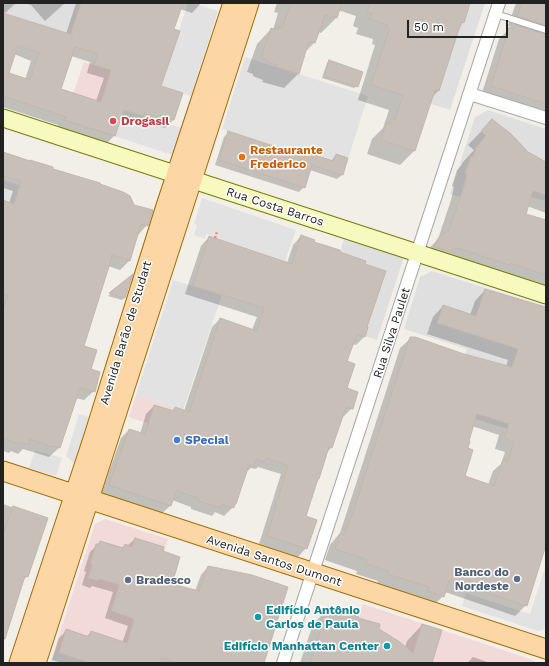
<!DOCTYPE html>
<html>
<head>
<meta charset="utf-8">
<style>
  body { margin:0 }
  #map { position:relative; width:549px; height:666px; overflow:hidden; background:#f2efe9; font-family:"Work Sans",sans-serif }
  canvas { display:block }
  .frame { position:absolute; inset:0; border:4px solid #222; pointer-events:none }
  .scale { position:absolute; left:407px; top:20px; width:101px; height:18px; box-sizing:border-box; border:2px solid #222; border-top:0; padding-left:5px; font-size:12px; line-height:14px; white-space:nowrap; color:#222; -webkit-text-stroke:3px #fff; paint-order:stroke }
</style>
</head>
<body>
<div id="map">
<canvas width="549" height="666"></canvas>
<div class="frame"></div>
<div class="scale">50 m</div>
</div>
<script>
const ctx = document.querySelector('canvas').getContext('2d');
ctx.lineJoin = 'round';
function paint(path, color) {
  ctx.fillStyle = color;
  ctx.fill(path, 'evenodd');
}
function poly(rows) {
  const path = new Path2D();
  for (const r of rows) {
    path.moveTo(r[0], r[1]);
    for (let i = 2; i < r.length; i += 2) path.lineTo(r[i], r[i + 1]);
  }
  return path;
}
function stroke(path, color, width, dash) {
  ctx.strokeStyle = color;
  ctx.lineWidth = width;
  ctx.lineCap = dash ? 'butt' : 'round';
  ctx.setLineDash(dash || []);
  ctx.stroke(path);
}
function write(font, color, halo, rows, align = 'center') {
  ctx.font = font + ' "Work Sans",sans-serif';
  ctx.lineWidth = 3;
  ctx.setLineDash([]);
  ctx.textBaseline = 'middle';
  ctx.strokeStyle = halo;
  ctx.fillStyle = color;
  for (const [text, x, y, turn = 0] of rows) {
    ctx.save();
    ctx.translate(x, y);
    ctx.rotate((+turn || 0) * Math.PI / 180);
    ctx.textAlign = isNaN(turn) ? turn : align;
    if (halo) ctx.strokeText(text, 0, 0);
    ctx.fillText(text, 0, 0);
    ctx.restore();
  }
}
paint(poly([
  [3,3,103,3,91,40,3,13],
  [398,3,485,3,450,110,372,85],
  [488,110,546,129,546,201,531,197,473,201,450,194,475,117],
  [344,239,404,257,377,340,278,308,327,292],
  [432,271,546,307,507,429,448,410,467,349,404,329,420,277]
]), '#e0dfdf');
paint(poly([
  [84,62,123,74,119,86,107,82,100,104,112,106,181,128,173,155,64,120],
  [136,395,195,414,187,437,129,417],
  [105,519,168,539,134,646,50,663,95,524],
  [363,604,533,660,536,663,344,663]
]), '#f2dad9');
paint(poly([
  [188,3,193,3,218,11,191,96,161,86],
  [245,57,368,96,346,165,297,149,295,153,222,129],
  [124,110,181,128,173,155,115,136],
  [3,180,41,192,19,205,3,200],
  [202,198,296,230,285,261,206,234,205,239,194,235,197,225,194,224],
  [173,280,222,295,183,410,136,395],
  [79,414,92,418,77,466,66,456],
  [35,450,62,458,56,476,29,468],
  [546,565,546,629,538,631,462,606,466,593,530,614],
  [54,651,91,663,50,663]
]), '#e2e2e2');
paint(poly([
  [3,3,16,3,5,13,3,11],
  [23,3,65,3,45,21,31,5],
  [76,3,201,3,192,13,180,9,173,29,160,87,182,94,173,120,165,128,158,126,157,127,137,121,134,124,120,119,114,136,106,144,57,128,58,125,3,107,3,14,66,34],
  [14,54,31,61,25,80,7,74],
  [71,56,90,62,87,73,104,78,96,101,60,89],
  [276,3,469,3,463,22,460,26,438,91,431,98,415,150,400,165,367,154,372,139,383,128,389,110,358,100,375,45,372,44,373,39,356,34,358,28,353,26,356,16,338,10,336,18,321,33,318,32,315,42,305,52,298,74,284,88,262,82,263,80,253,76,253,74,247,72,257,44,271,29,273,30,278,13,274,12,277,3],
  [516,3,546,3,546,123,481,96,499,39,511,27,508,26],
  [329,61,357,86,354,88,322,78,327,63],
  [492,120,530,155,546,164,546,213,527,206,524,214,546,223,546,286,424,254,438,239,451,200,454,187,452,186,457,170,461,166,463,162,474,150,468,145],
  [229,132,294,153,297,150,331,161,336,155,342,175,337,179,310,170,304,187,299,192,215,165,224,137],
  [3,152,127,194,131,198,134,205,147,225,138,235,137,234,129,261,120,270,108,266,83,346,94,391,84,400,75,398,59,448,49,457,23,449,18,454,11,451,9,453,3,451,3,201,9,203,13,191,3,188],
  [301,236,313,242,365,327,364,337,356,345,352,344,346,362,346,389,352,408,343,417,342,416,331,448,327,452,318,479,316,481,305,516,306,548,298,557,259,544,281,474,258,467,256,469,251,468,245,473,233,507,224,516,215,512,212,516,191,509,191,507,172,500,170,506,161,514,101,494,121,438,129,430,140,434,146,414,154,406,172,411,175,408,184,411,212,327,220,319,252,330,257,317,185,294,201,246,209,237,287,263,293,245],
  [131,277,124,298,122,300,108,296],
  [485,290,546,308,546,548,544,547,526,605,515,616,445,592,443,596,433,606,377,585,378,581,356,574,357,571,325,560,330,545,340,533,400,348,411,338,506,367,508,360,427,334,433,317,443,306,470,315,475,301],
  [472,426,499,435,495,449,505,452,501,464,493,471,488,485,463,477,468,442],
  [3,504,47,519,27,576,23,581,3,642],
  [135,539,162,551,171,585,195,591,201,575,208,567,263,663,62,663,52,660,59,638,66,631,86,637,91,632,122,643,128,626,105,618,113,592,92,586,90,588,82,585,86,572,84,571,90,552,100,542,122,548,125,546,127,546],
  [329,608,357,619,405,647,407,641,422,625,430,663,300,663,313,624],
  [473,657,490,663,467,663]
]), '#0003');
const building = poly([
  [81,3,183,3,174,29,180,31,161,86,183,93,174,120,166,118,166,120,144,113,143,116,124,110,115,136,64,120,66,117,3,96,3,13,73,35,71,33,81,3],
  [18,45,39,53,30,80,9,73,18,45],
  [75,47,98,54,94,65,111,70,101,102,61,89,75,47],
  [291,3,342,3,337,18,325,15,315,43,309,41,299,74,276,67,277,65,267,62,267,60,261,58,271,28,277,30,278,27,282,28,291,3],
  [370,3,470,3,464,23,462,22,458,32,439,91,435,90,415,151,381,140,386,123,390,124,392,119,395,120,403,95,371,85,389,30,385,29,387,25,370,19,372,13,367,12,370,3],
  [522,3,546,3,546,25,517,16,522,3],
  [515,25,546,34,546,104,491,86,509,27,513,29,515,25],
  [329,60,363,72,358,87,324,76,329,60],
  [492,119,511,134,528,152,546,162,546,195,533,191,526,214,546,220,546,275,510,263,509,265,458,248,450,251,435,247,437,240,442,234,446,232,447,230,449,231,464,186,467,174,465,173,471,156,473,157,476,147,486,136,481,131,492,119],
  [228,131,295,153,296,149,333,161,336,154,348,158,343,175,312,165,305,188,219,160,228,131],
  [3,152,30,161,30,160,53,167,53,169,100,183,100,184,123,192,130,196,134,205,153,210,148,226,141,224,130,261,111,255,112,257,84,346,97,350,91,369,100,372,95,392,81,388,80,391,79,391,60,448,52,446,52,447,30,439,29,445,20,442,19,444,3,439,3,309,8,295,3,294,3,200,14,204,21,181,3,176,3,152],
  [301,235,315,240,314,242,340,250,340,252,366,261,365,264,386,271,367,327,368,327,365,337,357,334,347,361,355,364,347,388,358,392,353,409,346,407,332,448,329,447,319,479,318,479,306,516,317,520,307,549,267,536,288,466,266,458,265,462,256,459,253,467,249,465,236,504,235,504,234,508,222,504,221,508,198,501,199,498,176,491,171,506,109,485,129,429,145,434,154,405,174,411,175,407,189,412,220,318,257,331,264,308,193,286,209,236,292,264,301,235],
  [133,274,125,298,109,293,133,274],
  [485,289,546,307,546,545,527,606,449,580,444,597,428,591,429,587,387,574,388,571,366,564,367,560,335,549,340,534,344,535,348,523,349,524,410,337,415,337,464,354,512,367,518,349,437,323,443,305,476,316,485,289],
  [477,414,509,424,504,438,514,442,508,461,503,460,494,486,465,476,473,450,468,448,470,441,469,441,477,414],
  [13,506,48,518,28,577,25,576,5,639,3,639,3,535,13,506],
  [135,538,164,547,163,551,180,557,172,584,199,591,208,566,252,575,288,587,264,663,177,663,162,658,160,663,91,663,59,653,66,629,89,637,91,631,127,643,134,619,111,611,119,585,99,579,98,581,88,578,92,565,90,564,96,544,99,544,100,541,123,548,125,544,132,547,135,538],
  [328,607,359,617,358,618,380,624,379,629,400,642,413,653,422,624,442,630,432,663,310,663,328,607]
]);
paint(building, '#c7bfb8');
stroke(building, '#c4b6ab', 1);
const lane = poly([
  [496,14,546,30]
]);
const street = poly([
  [470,94,546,118],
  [283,663,499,3]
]);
const secondary = poly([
  [3,118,546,295]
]);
const primary = poly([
  [3,471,546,649],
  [19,663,93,439,166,206,233,3],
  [36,663,249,3]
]);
stroke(lane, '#a9a9a9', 8);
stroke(street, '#a9a9a9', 14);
stroke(secondary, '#707d05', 19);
stroke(primary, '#a06b00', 21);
stroke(poly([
  [215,238,217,232]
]), '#fa8072', 2.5, [2, 2]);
stroke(lane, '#fff', 6);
stroke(street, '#fff', 12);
stroke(secondary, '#f7fabf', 17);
stroke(primary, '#fcd6a4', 19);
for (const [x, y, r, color] of [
  [113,121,4,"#e0444e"],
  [242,157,4,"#e8710a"],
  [177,440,4,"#3f7fe0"],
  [517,579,4,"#5c6f8a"],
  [128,580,4,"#5c6f8a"],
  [258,617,4,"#0f9aa8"],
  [387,646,4,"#0f9aa8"]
]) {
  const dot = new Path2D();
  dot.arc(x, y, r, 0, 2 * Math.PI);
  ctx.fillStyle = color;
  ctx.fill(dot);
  stroke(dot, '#fff', 1.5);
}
write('bold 12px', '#be3a42', '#fff', [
  ["Drogasil",121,121]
], 'left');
write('bold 12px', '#c56008', '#fff', [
  ["Restaurante",250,150],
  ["Frederico",250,164]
], 'left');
write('12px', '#222', '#fff', [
  ["Rua Costa Barros",275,207,18],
  ["Avenida Barão de Studart",126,333,-73],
  ["Rua Silva Paulet",392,333,-72],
  ["Avenida Santos Dumont",274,561,18]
]);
write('bold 12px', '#366cbe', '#fff', [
  ["SPecial",185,440]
], 'left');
write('bold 12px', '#4e5e75', '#fff', [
  ["Banco do",509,572],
  ["Nordeste",509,586],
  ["Bradesco",136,580,"left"]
], 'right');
write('bold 12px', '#0d838f', '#fff', [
  ["Edifício Antônio",266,610],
  ["Carlos de Paula",266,624],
  ["Edifício Manhattan Center",379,646,"right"]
], 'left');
</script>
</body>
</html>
